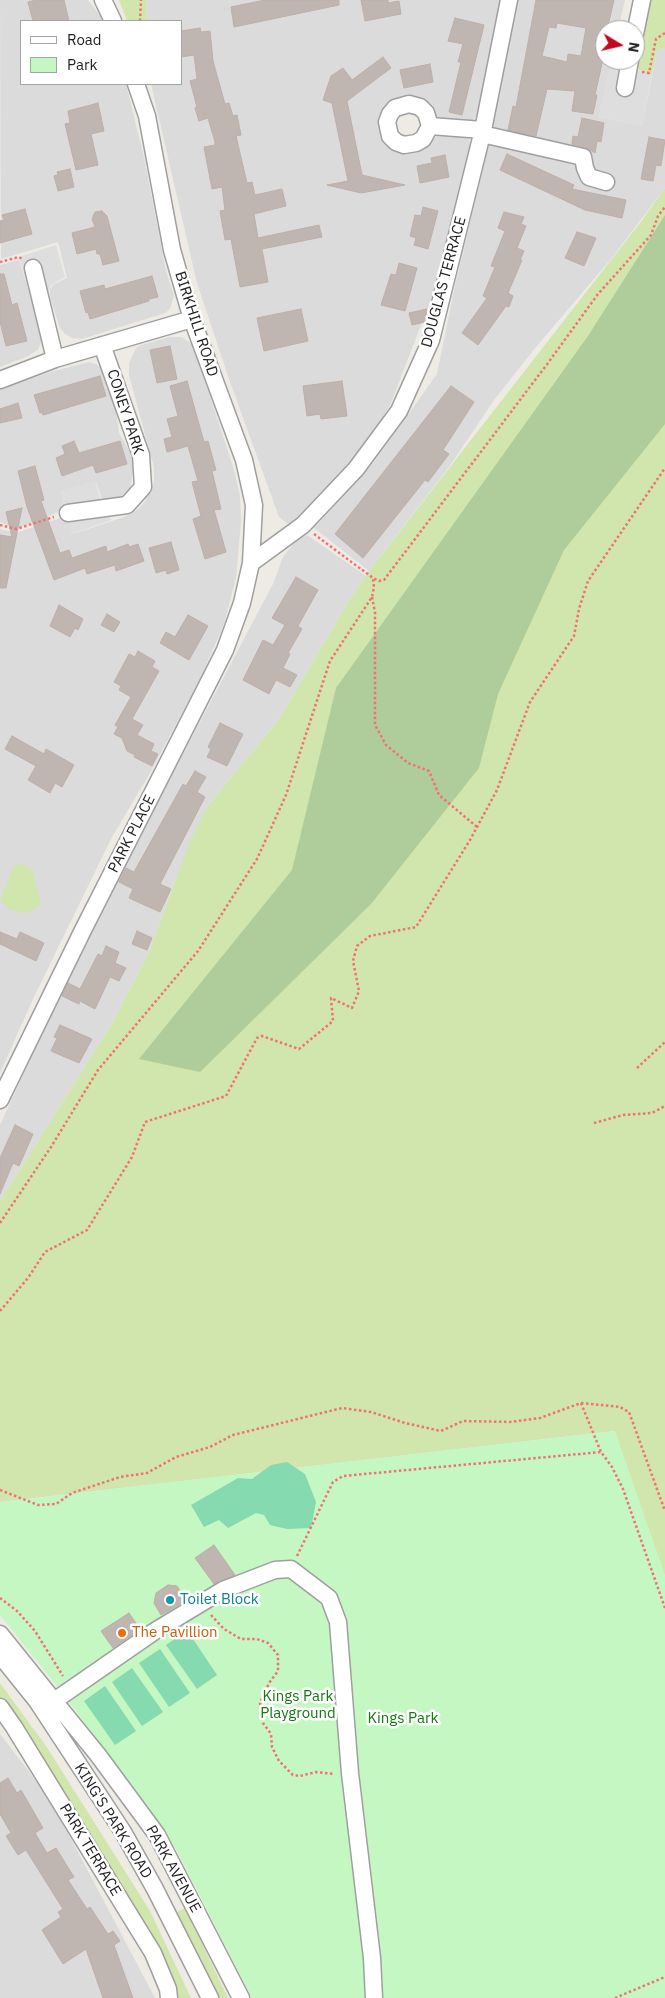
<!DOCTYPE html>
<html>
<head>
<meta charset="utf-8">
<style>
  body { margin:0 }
  #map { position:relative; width:665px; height:1998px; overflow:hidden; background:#eeeae4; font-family:"IBM Plex Sans",sans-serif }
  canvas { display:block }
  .legend { position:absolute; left:20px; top:20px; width:162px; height:65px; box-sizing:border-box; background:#fff; border:1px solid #a5a5a5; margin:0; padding:6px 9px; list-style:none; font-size:15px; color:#1e1e1e }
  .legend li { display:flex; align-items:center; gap:10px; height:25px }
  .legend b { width:25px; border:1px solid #a5a5a5 }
  .north { position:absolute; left:595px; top:20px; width:50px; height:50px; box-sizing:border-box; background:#fff; border:1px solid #a5a5a5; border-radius:50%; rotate:99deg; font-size:14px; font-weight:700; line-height:20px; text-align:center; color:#1e1e1e }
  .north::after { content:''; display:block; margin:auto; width:18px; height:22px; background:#c20920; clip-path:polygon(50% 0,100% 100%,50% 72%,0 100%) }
</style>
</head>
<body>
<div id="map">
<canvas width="665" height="1998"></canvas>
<ul class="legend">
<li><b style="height:6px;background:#fff"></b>Road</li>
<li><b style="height:14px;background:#c5f7c3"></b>Park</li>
</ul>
<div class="north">N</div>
</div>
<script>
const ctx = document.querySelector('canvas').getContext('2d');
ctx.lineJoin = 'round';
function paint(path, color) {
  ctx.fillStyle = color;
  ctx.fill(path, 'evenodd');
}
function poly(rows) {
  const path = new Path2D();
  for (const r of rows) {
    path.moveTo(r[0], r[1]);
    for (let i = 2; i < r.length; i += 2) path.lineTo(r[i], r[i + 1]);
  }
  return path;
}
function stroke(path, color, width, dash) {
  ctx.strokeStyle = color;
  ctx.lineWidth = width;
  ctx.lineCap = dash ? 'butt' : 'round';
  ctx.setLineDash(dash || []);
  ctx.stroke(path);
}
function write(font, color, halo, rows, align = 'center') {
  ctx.font = font + ' "IBM Plex Sans",sans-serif';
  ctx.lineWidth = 5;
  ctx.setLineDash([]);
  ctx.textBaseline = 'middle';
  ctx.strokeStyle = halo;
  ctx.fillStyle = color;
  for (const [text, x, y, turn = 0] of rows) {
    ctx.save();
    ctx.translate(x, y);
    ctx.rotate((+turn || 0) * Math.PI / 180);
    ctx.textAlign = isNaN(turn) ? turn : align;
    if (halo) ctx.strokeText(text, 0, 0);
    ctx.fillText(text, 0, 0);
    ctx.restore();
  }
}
paint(poly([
  [0,0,88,0,102,18,103,21,21,21,21,84,126,84,144,157,166,271,174,295,170,309,165,313,82,339,72,338,65,334,60,328,50,297,50,289,54,284,67,278,58,242,1,259],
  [146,0,504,0,478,114,472,121,438,119,432,110,413,97,402,97,391,103,381,132,429,142,442,132,457,133,469,139,472,151,462,201,436,286,391,403,367,445,298,522,288,524,279,517,229,379,197,283,151,84,181,84,181,21,147,21],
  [518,0,625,0,618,30,605,30,605,60,612,60,599,117,642,126,658,47,665,49,665,188,611,259,536,347,494,400,449,467,369,571,314,528,374,462,437,374,455,286,488,148],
  [19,260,40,326,42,339,38,350,26,357,0,367,0,265],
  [170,337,181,337,193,344,234,470,240,496,241,521,236,578,224,624,201,677,150,773,111,839,33,999,0,1073,0,529,16,533,67,516,73,534,124,517,137,510,144,503,154,482,154,467,129,375,129,363,136,348,141,345],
  [89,362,96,364,105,371,114,395,119,433,129,450,134,466,130,488,118,499,103,502,96,482,61,491,65,509,36,522,15,528,0,522,0,389,50,372],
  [307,535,366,576,349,600,279,719,207,807,176,878,148,954,111,1025,0,1201,0,1125,90,930,273,584,283,557,295,542],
  [0,1734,50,1799,155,1998,0,1998]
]), '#dcdbdb');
paint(poly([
  [119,0,146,0,147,21,127,21],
  [645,0,665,0,665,49,658,48,652,74,639,70,634,61],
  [665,188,665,1576,614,1431,0,1502,0,1201,111,1025,148,954,190,841,207,807,279,719,349,600,369,571,643,219],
  [20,864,29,867,33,871,41,905,34,910,23,913,9,909,2,902,1,897,13,867,16,865],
  [0,1683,46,1746,150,1911,191,1998,173,1998,0,1703],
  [185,1908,228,1998,210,1998,169,1916]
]), '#d0e6ac');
paint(poly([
  [665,215,665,424,564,550,498,694,479,768,371,904,200,1072,139,1059,292,870,336,688,588,336]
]), '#afcc9b');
paint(poly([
  [615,1431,665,1576,665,1998,252,1998,176,1849,65,1696,0,1615,0,1502]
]), '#c5f7c3');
paint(poly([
  [287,1462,305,1474,316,1502,311,1528,287,1529,270,1525,264,1515,256,1513,228,1528,219,1520,204,1527,191,1505,238,1478,252,1479,271,1465],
  [187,1630,217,1675,197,1689,166,1645],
  [160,1649,190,1693,169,1707,139,1663],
  [132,1668,163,1712,142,1726,112,1682],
  [105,1686,136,1731,115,1745,84,1701]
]), '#85daaf');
paint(poly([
  [612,60,634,61,639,70,652,74,642,126,599,117],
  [56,245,65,277,51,285,48,293,31,298,19,257],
  [95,481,100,498,107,505,111,520,72,534,61,491]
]), '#dedede');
const building = poly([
  [36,0,64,0,69,21,33,21,28,2,36,0],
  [265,0,339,0,339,5,234,27,231,7,265,0],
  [361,0,388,0,388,3,399,1,401,14,365,21,361,0],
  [536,0,614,0,607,30,605,30,605,50,595,95,597,95,593,114,572,111,575,91,547,89,536,136,508,130,513,106,516,107,536,0],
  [557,23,586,28,581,56,568,54,567,62,542,56,549,27,556,28,557,23],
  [455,18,484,25,462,115,449,112,461,62,458,62,463,44,448,41,455,18],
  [200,28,201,32,210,31,213,61,225,104,229,103,233,116,237,115,241,135,236,136,247,183,252,182,255,195,282,189,286,206,254,214,258,238,319,225,322,237,262,249,268,282,240,287,231,239,225,240,220,211,225,210,222,187,212,189,204,147,215,145,215,142,208,118,199,121,195,108,197,107,190,81,197,79,194,55,181,57,181,31,200,28],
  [383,57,391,68,347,101,362,175,405,185,361,193,327,185,348,181,332,103,323,100,331,76,343,68,352,80,383,57],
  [430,64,433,82,404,88,400,70,430,64],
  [98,103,104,131,91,134,98,165,76,170,65,124,70,123,68,111,98,103],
  [582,118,604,123,601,142,597,141,595,153,585,147,572,144,573,136,578,137,582,118],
  [649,137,665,140,661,166,656,165,653,181,641,179,649,137],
  [507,154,574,185,572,189,626,200,622,218,585,210,500,170,507,154],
  [445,155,449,177,420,183,417,166,432,163,431,158,445,155],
  [70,169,74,187,58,191,54,176,58,175,57,172,70,169],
  [423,207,438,211,428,249,414,245,416,238,410,236,415,215,421,216,423,207],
  [25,209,32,234,0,243,0,221,4,220,2,215,25,209],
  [102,211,107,216,119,261,103,265,100,254,97,254,96,249,77,254,72,233,95,227,92,219,95,212,102,211],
  [504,212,524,217,521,224,526,226,517,248,524,251,520,260,522,260,508,293,513,296,509,307,506,306,478,345,462,333,487,298,483,296,495,267,491,266,505,231,498,228,504,212],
  [577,232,596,238,584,266,565,258,577,232],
  [399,263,417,268,405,311,381,305,391,274,396,275,399,263],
  [0,274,4,274,12,305,17,303,27,341,6,346,0,322,0,274],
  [152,276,158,297,149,299,149,301,90,319,88,312,86,313,80,291,104,285,105,289,152,276],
  [301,309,308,341,264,351,257,318,301,309],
  [427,309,425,322,412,325,409,313,427,309],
  [170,346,177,379,157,383,150,350,170,346],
  [100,376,106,396,43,415,42,412,40,413,34,395,100,376],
  [187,381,204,442,208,441,216,470,212,471,221,509,214,510,226,552,205,559,193,519,201,516,192,482,198,481,188,446,167,452,164,439,172,437,167,419,178,416,170,386,187,381],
  [342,381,347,416,321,419,320,414,307,416,303,386,342,381],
  [451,386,474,402,443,450,449,454,428,482,425,480,363,558,335,534,451,386],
  [18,403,22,418,0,423,0,409,18,403],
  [74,441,79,453,120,441,127,464,96,473,93,465,62,476,56,458,65,454,62,446,74,441],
  [35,466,44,500,41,501,60,553,69,550,72,558,106,546,107,552,128,544,129,547,138,544,144,561,116,571,115,565,87,574,85,568,54,580,27,507,18,471,35,466],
  [22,508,6,588,0,588,0,535,12,537,6,512,22,508],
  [171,542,179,570,167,574,166,570,156,573,149,548,171,542],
  [296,577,318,590,298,626,302,629,288,653,290,654,283,668,297,675,290,687,276,680,269,694,243,680,263,640,273,645,285,625,272,618,296,577],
  [59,605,83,619,78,630,75,628,70,637,50,626,59,605],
  [107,614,120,622,114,632,101,625,107,614],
  [188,615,208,626,189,660,160,643,166,632,175,637,188,615],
  [138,651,155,661,152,667,159,671,132,719,143,725,137,735,154,744,151,751,158,754,152,766,134,757,135,755,127,751,122,738,114,734,118,727,115,725,131,697,119,690,121,686,114,682,129,654,135,657,138,651],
  [220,723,243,734,227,766,207,757,211,749,208,747,220,723],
  [12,736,44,754,46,749,74,765,62,787,55,783,50,793,28,780,36,766,5,749,12,736],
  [195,771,206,777,197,792,205,797,160,884,171,889,160,912,129,898,133,889,119,882,126,868,134,872,183,784,186,786,195,771],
  [137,931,152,938,147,950,132,944,137,931],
  [0,932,17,939,20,932,44,943,36,961,0,944,0,932],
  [106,946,119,952,115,963,126,968,119,981,110,977,95,1009,80,1001,79,1004,62,996,68,983,80,989,98,954,102,956,106,946],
  [60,1025,92,1039,79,1063,51,1051,57,1038,54,1037,60,1025],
  [15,1125,33,1134,19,1166,13,1163,0,1194,0,1158,15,1125],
  [214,1545,235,1575,214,1584,195,1558,214,1545],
  [168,1585,177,1586,184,1597,185,1601,161,1615,154,1603,156,1593,168,1585],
  [129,1613,140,1629,113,1648,101,1631,129,1613],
  [8,1778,17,1793,21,1790,43,1828,35,1833,47,1853,56,1848,74,1877,68,1880,87,1909,90,1907,108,1934,113,1931,120,1941,114,1945,133,1998,103,1998,86,1949,63,1964,42,1930,61,1917,58,1912,63,1909,26,1850,18,1855,6,1836,11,1833,0,1814,0,1783,8,1778]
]);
paint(building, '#bfb5b1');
stroke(building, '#bfafa7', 1);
const minor = poly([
  [103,0,113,21],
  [635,34,642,0],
  [625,88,630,60],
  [430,126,423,139,416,143,404,145,396,142,390,136,387,122,390,114,395,108,409,104,420,107,426,113,430,126,483,130],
  [482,134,583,157,585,168,589,177,606,182],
  [33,268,55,359],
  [0,380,55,359,192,319],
  [68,513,127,505,143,487,141,455,102,345],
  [251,563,303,525,356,469,399,411,431,340,483,130,509,0],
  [0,1100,83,930,225,650,242,603,251,563,254,505,244,460,192,319,172,250,147,116,136,84],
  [0,1634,54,1701,46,1707],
  [0,1655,37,1701,123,1832,155,1889,210,1998],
  [0,1707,14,1727,153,1953,168,1989,169,1998],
  [241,1998,157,1835,98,1755,54,1701,155,1631,223,1590,275,1570,291,1569,329,1598,338,1622,350,1773,372,1958,374,1998]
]);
stroke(minor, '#9f9f9f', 19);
stroke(poly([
  [140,21,141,0],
  [642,72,649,73,656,39,665,33],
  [0,262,19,257,22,259],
  [0,525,16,529,54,517],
  [314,534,373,578],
  [372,597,375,612,375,725,386,745,408,763,429,771,439,795,477,827],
  [637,1068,665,1042],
  [594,1123,623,1115,652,1113,665,1106],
  [0,1223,51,1147,98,1070,198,951,257,859,286,795,330,661,372,597,374,587,373,578,379,581,384,580,548,363,598,294,651,235,658,216,665,207],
  [0,1311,28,1278,45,1252,87,1230,132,1157,145,1122,226,1096,257,1038,262,1036,299,1049,333,1021,331,998,352,1008,359,991,353,961,357,946,370,936,416,927,470,840,497,790,530,702,574,636,579,609,588,581,665,468],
  [581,1403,601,1452],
  [0,1490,38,1505,56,1504,72,1493,120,1477,147,1473,176,1457,210,1447,233,1435,342,1408,371,1412,405,1423,441,1431,463,1421,510,1422,540,1418,581,1403,620,1407,629,1412,665,1511],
  [297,1556,333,1482,343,1476,601,1452,612,1467,623,1489,665,1608],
  [0,1598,17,1611,35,1631,63,1676],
  [211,1615,224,1629,241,1639,257,1639,268,1643,278,1655,278,1671,269,1683,260,1703,263,1723,271,1734,272,1747,279,1761,293,1775,300,1776,316,1772,335,1774],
  [615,1998,665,1977]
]), '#f37073', 2.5, [2.5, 2.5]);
stroke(minor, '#fff', 16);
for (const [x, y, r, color] of [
  [170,1600,5,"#0f9aa8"],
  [122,1633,5,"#e8710a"]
]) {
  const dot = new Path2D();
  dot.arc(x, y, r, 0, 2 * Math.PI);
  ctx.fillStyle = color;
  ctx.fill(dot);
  stroke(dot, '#fff', 2);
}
write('15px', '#1e1e1e', '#fff', [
  ["DOUGLAS TERRACE",444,282,-75],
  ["BIRKHILL ROAD",196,324,72],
  ["CONEY PARK",125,412,72],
  ["PARK PLACE",132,834,-63],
  ["KING'S PARK ROAD",113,1821,58],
  ["PARK TERRACE",90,1850,59],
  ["PARK AVENUE",173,1869,61]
]);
write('15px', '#0d838f', '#fff', [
  ["Toilet Block",180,1600]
], 'left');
write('15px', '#c56008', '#fff', [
  ["The Pavillion",132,1633]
], 'left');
write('15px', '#147710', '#fff', [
  ["Kings Park",298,1697],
  ["Playground",298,1714],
  ["Kings Park",403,1719]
]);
</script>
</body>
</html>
